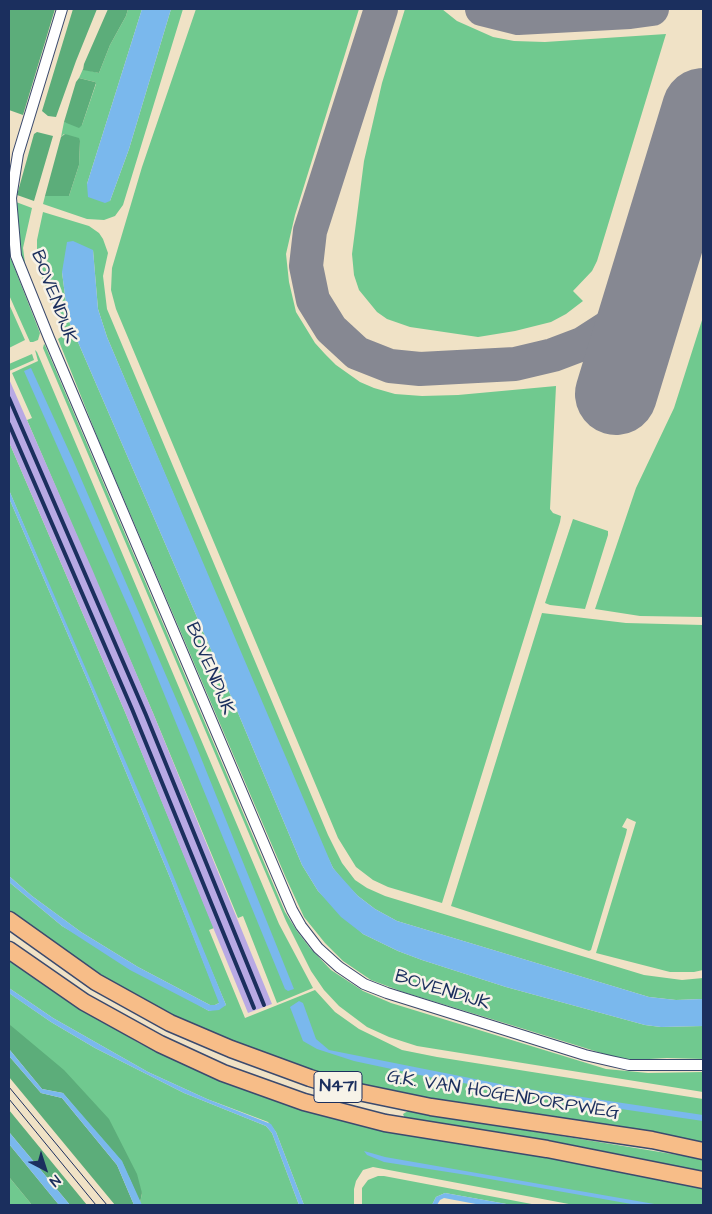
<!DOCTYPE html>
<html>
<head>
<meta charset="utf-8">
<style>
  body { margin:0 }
  #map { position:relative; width:712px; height:1214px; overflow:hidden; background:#f0e2c6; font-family:"Architects Daughter",sans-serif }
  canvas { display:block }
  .frame { position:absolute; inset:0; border:10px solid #1b2f5e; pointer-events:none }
  .north { position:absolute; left:20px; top:1144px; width:50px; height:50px; -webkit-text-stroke:4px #f7f3e8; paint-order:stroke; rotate:140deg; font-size:14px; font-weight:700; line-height:20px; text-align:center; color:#1b2f5e }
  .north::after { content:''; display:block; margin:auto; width:18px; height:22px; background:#1b2f5e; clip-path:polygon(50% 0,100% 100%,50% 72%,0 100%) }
</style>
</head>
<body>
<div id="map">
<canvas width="712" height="1214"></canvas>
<div class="frame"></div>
<div class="north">N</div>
</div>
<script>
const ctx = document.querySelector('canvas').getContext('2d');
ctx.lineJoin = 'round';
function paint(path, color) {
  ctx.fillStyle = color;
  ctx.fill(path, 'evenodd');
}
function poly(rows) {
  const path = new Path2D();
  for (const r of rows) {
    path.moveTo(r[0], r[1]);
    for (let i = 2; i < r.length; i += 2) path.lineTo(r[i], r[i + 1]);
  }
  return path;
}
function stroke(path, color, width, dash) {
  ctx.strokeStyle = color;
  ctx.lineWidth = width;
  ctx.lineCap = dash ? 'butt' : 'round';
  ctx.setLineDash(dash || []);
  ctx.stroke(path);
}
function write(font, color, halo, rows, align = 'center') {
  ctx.font = font + ' "Architects Daughter",sans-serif';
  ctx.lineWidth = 5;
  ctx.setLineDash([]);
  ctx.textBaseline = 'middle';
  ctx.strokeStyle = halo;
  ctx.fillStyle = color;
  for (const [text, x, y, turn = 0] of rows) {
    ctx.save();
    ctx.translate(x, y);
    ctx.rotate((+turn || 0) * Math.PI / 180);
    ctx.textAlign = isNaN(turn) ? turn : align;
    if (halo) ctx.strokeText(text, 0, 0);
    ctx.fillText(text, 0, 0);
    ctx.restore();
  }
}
paint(poly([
  [128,9,142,9,87,184,110,201,129,149,171,9,183,9,123,205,115,216,104,220,87,219,43,204,45,196,69,196,79,165,80,141,64,134,61,137,64,122,82,125,96,84,95,82,79,78,83,69,99,73,110,45,126,16],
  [196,9,359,9,295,215,286,254,289,282,296,312,315,343,325,354,336,365,360,382,374,388,395,394,422,396,458,395,556,386,550,509,553,513,561,516,560,522,442,903,388,887,373,880,356,867,338,838,116,309,111,290,112,268,142,167],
  [405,9,442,9,457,21,493,37,514,41,545,42,666,34,597,261,592,271,573,291,583,301,566,314,551,322,515,331,478,337,410,327,387,319,377,312,359,290,354,275,352,254,364,161,382,83],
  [16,202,32,208,23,248,25,263,20,255],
  [43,212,89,226,99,233,103,239,108,253,103,276,107,309,328,835,342,863,355,880,367,888,385,896,644,975,682,980,703,978,703,999,676,1000,649,997,397,921,375,909,358,896,345,883,333,868,318,837,107,337,98,309,93,250,62,272,68,319,225,682,302,865,318,891,363,934,398,951,422,960,506,987,645,1025,661,1027,703,1026,703,1059,667,1058,631,1060,614,1057,524,1029,403,992,371,980,343,961,325,943,304,917,286,878,99,441,58,339,61,337,64,330,42,278,37,251,37,240],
  [9,254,40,333,38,340,33,342,30,342,9,295],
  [9,304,25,340,9,348],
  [703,317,703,617,640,616,595,609,636,488,674,408],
  [44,344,45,345,285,912,297,931,310,948,331,970,363,991,391,1003,606,1069,648,1073,703,1072,703,1092,417,1046,389,1037,367,1027,339,1006,324,990,311,971,286,921,43,348],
  [35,350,37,352,279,924,313,988,277,1003,243,916,238,918,153,713,27,420,32,418,12,373,38,361],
  [32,354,34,360,9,371,9,364],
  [9,442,125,712,214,928,209,930,245,1018,315,990,335,1012,359,1029,402,1050,437,1057,703,1099,703,1142,506,1114,357,1084,308,1071,230,1042,149,1004,110,983,9,912,9,882,62,926,209,1011,226,1005,9,490],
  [9,498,90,686,171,880,219,1001,219,1003,215,1005,210,1005,138,967,81,932,32,896,9,876],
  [573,519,608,531,608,535,585,609,550,605,545,603],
  [542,613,626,623,703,625,703,970,694,972,670,972,596,953,636,822,627,818,622,827,627,829,626,834,591,950,589,951,451,906],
  [9,957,50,988,137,1042,163,1055,242,1089,323,1116,360,1125,454,1143,493,1147,703,1187,703,1205,574,1205,373,1167,363,1170,356,1181,354,1189,354,1205,304,1205,276,1132,268,1122,207,1099,148,1072,53,1018,9,988],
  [9,993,51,1022,95,1048,184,1093,266,1126,272,1133,299,1205,142,1205,140,1203,142,1193,9,1024],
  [408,1111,703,1159,703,1171,473,1129,405,1119,403,1114],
  [378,1176,384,1176,537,1205,512,1205,445,1193,436,1197,432,1205,362,1205,362,1188,368,1180],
  [9,1177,32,1205,9,1205]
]), '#70c98f');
paint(poly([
  [9,9,55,9,23,115,9,110],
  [73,9,97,9,76,61,56,117,48,116,42,111],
  [108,9,128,9,126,16,110,45,99,73,83,70,84,64],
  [79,78,95,82,96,83,82,125,79,128,64,122,76,82],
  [37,132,53,136,34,201,17,195,34,134],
  [65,134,79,138,80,141,79,165,69,196,45,196,61,137],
  [9,1024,64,1070,109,1119,137,1174,142,1193,140,1203,122,1161,63,1093,42,1089,9,1049],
  [9,1056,41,1093,62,1098,117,1165,134,1205,115,1205,9,1077],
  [9,1110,87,1205,70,1205,9,1132],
  [9,1144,59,1205,32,1205,9,1177]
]), '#5cad7a');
paint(poly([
  [142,9,171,9,129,149,110,201,105,203,88,197,87,184],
  [73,241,93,250,98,309,107,337,333,868,358,896,375,909,397,921,649,997,676,1000,703,999,703,1026,661,1027,645,1025,506,987,422,960,398,951,363,934,341,917,318,891,302,865,225,682,68,319,62,272,67,242],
  [31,368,73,460,193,738,294,989,288,991,285,989,133,618,24,371],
  [9,490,149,816,226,1005,219,1010,209,1011,130,970,62,926,9,882,9,876,32,896,81,932,138,967,210,1005,215,1005,219,1003,171,880,90,686,9,498],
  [9,988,53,1018,148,1072,207,1099,271,1124,276,1132,304,1205,299,1205,272,1133,266,1126,184,1093,95,1048,51,1022,16,998,9,993],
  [299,1001,303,1003,316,1039,329,1050,515,1087,703,1115,703,1121,560,1100,429,1077,354,1061,317,1049,303,1041,290,1007],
  [9,1049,42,1089,63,1093,122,1161,142,1205,134,1205,117,1165,62,1098,41,1093,9,1056],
  [9,1132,70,1205,59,1205,9,1144],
  [364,1151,385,1157,660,1205,637,1205,467,1175,384,1162,367,1155],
  [445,1193,512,1205,481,1205,444,1198,440,1200,437,1205,432,1205,436,1197]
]), '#7ab8ed');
stroke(poly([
  [381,9,310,231,306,266,313,300,331,329,357,353,390,366,420,369,515,364,553,355,582,344,610,326,633,299,661,247],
  [482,9,518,18,630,12,652,9]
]), '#868892', 34);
stroke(poly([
  [616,394,703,109]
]), '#868892', 82);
paint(poly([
  [9,379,92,569,153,713,272,1004,248,1013,125,712,9,442]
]), '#b8a9e4');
const street = poly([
  [62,9,18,154,11,198,16,256,49,338,292,910,301,926,318,948,339,967,364,984,387,993,585,1055,611,1061,629,1065,703,1065]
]);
const primary = poly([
  [9,920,96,982,170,1023,231,1049,310,1078,349,1090,431,1107,652,1140,703,1151],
  [9,950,84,1002,160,1044,223,1073,304,1102,385,1123,547,1149,703,1180]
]);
stroke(street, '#3b4a6e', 12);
stroke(primary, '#3b4a6e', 19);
stroke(street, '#fff', 10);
stroke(primary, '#f7bd88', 16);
stroke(poly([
  [9,1087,107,1205],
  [9,1099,96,1205]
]), '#1b2f5e', 1);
stroke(poly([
  [9,398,146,715,264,1005],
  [9,424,132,709,254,1008]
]), '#1b2f5e', 4);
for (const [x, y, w] of [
  [338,1087,48]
]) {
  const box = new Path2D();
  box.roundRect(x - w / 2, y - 15.5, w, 31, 4);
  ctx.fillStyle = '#f7f3e8';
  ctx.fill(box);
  stroke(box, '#1b2f5e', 1);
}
write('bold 18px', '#1b2f5e', null, [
  ["N471",338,1087]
]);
write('19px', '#1b2f5e', '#f7f3e8', [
  ["BOVENDIJK",53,297,69],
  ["BOVENDIJK",209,669,67],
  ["BOVENDIJK",442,991,17],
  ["G.K. VAN HOGENDORPWEG",503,1096,9]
]);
</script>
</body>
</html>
